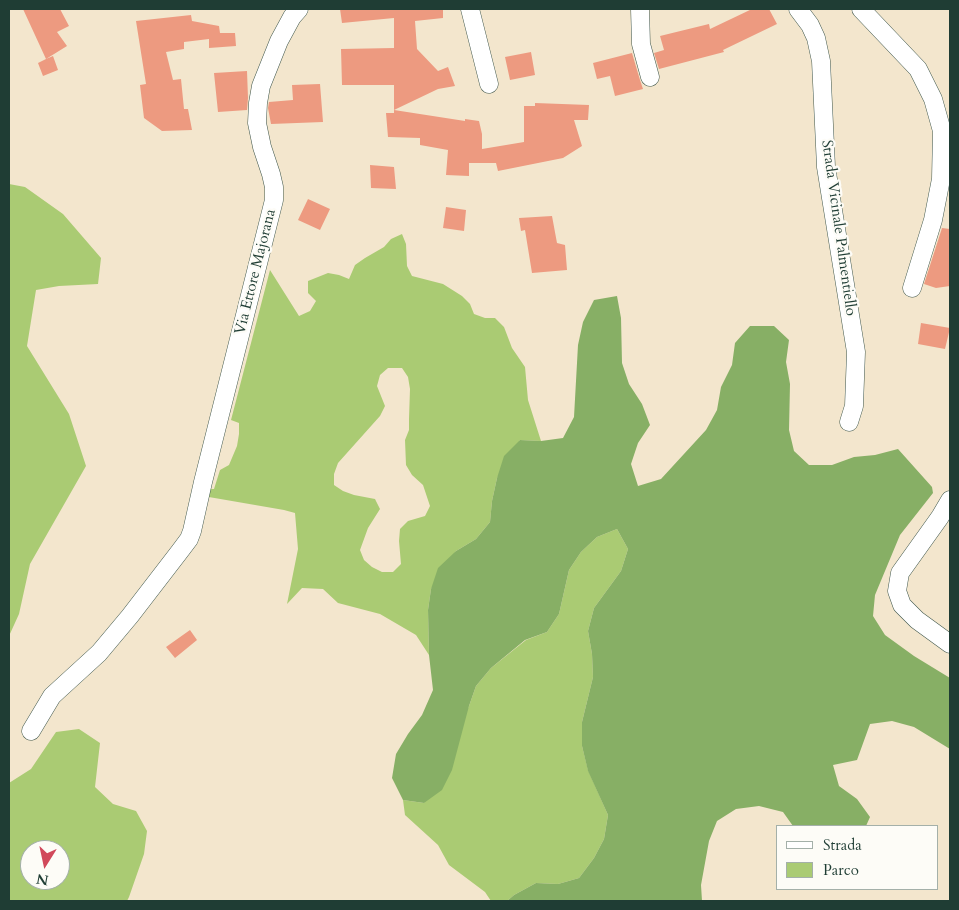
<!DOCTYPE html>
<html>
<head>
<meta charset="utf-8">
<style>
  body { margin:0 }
  #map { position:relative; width:959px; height:910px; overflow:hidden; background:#f3e6cd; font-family:Cardo,serif }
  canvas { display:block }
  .frame { position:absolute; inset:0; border:10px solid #1f3d34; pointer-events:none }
  .legend { position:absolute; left:776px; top:825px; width:162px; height:65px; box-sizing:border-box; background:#fdfcf7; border:1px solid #a4b0a9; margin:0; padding:6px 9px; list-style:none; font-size:15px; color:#1f3d34 }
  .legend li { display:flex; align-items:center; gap:10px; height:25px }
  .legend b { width:25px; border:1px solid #a4b0a9 }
  .north { position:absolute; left:20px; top:840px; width:50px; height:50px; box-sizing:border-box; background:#fdfcf7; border:1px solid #a4b0a9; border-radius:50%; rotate:190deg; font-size:14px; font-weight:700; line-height:20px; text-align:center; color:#1f3d34 }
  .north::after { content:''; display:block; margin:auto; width:18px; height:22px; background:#d1495b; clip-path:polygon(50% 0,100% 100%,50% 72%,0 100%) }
</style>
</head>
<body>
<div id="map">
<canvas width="959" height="910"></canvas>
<div class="frame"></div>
<ul class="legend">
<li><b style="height:6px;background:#fff"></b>Strada</li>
<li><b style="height:14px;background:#aacb73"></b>Parco</li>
</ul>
<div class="north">N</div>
</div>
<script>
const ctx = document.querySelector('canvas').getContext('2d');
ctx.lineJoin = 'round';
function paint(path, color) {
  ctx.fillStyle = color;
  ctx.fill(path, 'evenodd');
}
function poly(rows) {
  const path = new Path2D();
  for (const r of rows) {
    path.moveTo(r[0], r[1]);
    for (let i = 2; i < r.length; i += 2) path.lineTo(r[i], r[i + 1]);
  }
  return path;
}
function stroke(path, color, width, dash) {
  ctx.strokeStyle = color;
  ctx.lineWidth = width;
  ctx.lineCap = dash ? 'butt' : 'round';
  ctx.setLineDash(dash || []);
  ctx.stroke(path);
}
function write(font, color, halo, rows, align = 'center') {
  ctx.font = font + ' Cardo,serif';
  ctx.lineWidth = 4.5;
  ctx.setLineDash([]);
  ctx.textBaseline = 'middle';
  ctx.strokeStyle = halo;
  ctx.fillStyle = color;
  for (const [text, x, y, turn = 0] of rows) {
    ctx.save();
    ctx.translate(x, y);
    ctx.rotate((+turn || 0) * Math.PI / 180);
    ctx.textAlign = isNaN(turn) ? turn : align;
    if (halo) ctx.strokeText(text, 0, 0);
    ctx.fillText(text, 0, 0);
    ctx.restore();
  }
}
paint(poly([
  [9,184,25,187,63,214,101,258,98,284,59,286,36,290,27,346,69,414,86,466,30,564,19,614,9,636],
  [402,234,406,244,407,266,412,276,443,284,462,296,470,304,474,314,485,318,495,318,504,327,512,348,525,367,528,400,541,441,520,440,497,478,492,501,490,522,476,539,456,551,431,589,428,610,429,655,416,635,380,614,338,603,323,589,302,588,287,604,298,549,295,513,284,510,203,496,205,489,214,489,220,470,229,465,237,446,239,434,239,423,231,420,270,270,299,316,310,311,316,301,308,293,308,281,328,273,339,275,349,279,355,265,365,258,384,247,391,239],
  [388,368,402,368,408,377,410,389,409,419,409,430,405,440,406,465,412,475,423,485,430,506,425,516,408,521,400,529,399,541,401,564,393,572,382,572,372,567,364,560,360,550,368,528,380,509,375,499,354,495,343,491,334,485,334,474,338,463,380,416,385,406,377,386,380,375],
  [617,529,628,549,621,571,594,608,588,631,592,654,593,677,582,722,582,746,588,770,608,815,604,839,594,858,579,878,558,884,536,883,514,895,507,901,491,901,485,892,449,865,438,845,405,815,403,800,424,803,469,706,476,686,491,668,526,640,547,632,559,614,569,570,581,552,597,537],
  [79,729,100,743,95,787,113,804,136,811,147,831,144,854,129,897,127,901,9,901,9,783,31,769,56,732],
  [30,850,60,850,60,880,30,880]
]), '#aacb73');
paint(poly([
  [617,296,621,318,622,363,629,384,642,404,650,425,638,443,631,464,638,486,661,479,706,430,717,410,721,387,732,365,735,343,750,326,774,326,789,340,786,362,790,384,789,430,794,451,809,465,832,465,854,457,875,455,898,449,932,487,933,493,900,535,875,595,873,616,885,635,914,656,950,678,950,749,914,727,892,721,870,724,857,760,833,765,839,786,857,799,870,817,866,826,793,826,783,812,759,806,736,809,717,821,709,841,701,885,702,901,507,901,514,895,536,883,558,884,579,878,594,858,604,839,608,815,588,771,582,746,582,722,593,677,592,654,588,631,594,608,621,571,628,549,617,529,597,537,581,552,569,570,559,614,547,632,525,640,491,668,476,686,469,706,452,770,442,790,424,803,403,800,392,778,396,754,408,734,422,715,433,690,429,655,428,610,431,589,438,568,456,551,476,539,490,522,492,501,497,478,504,456,520,440,541,441,563,438,574,417,578,345,583,322,594,300]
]), '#87af65');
paint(poly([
  [23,9,60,9,69,26,57,32,67,46,46,59,53,56,58,70,43,76,38,63,46,59],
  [340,9,443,9,443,18,415,21,417,49,438,71,448,67,455,86,438,89,394,110,394,85,342,85,341,49,394,48,394,18,342,23],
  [752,9,769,9,777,24,723,50,724,52,659,69,654,53,664,50,660,36,709,24,710,29],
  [191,15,192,21,219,26,220,33,235,33,236,46,209,48,209,39,184,42,184,49,166,52,173,80,181,79,184,109,188,109,192,130,162,131,144,118,140,85,146,84,136,21],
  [531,52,535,75,510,80,505,57],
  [632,53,640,80,643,89,615,96,610,76,597,79,593,63],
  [247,71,248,98,247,110,218,112,214,73],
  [320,84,323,122,271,124,268,108,269,102,293,100,292,85],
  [535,103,589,105,588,120,574,120,582,146,563,158,498,171,496,163,469,163,469,176,446,175,448,150,420,145,420,138,388,137,386,113,394,113,394,110,465,121,465,119,479,121,482,134,482,149,524,142,524,106,535,106],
  [370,165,394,167,396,189,371,188],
  [308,199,330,209,320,230,298,220],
  [446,207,466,210,464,231,443,228],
  [552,216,557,243,565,245,567,270,532,273,525,230,521,231,519,218],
  [942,228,950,229,950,286,936,288,924,284],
  [921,323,950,328,945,349,918,344],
  [190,630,197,640,175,658,166,647]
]), '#ed9a80');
const minor = poly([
  [470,9,489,84],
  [640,9,641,44,650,77],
  [798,9,810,25,816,38,821,61,826,167,856,352,854,406,849,422],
  [861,9,918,69,933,99,942,131,941,179,933,220,912,288],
  [950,500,940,517,900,573,897,591,902,605,917,620,950,644],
  [31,731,52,696,99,653,130,616,180,551,189,539,192,531,203,482,274,200,274,187,271,174,262,147,257,123,258,103,261,86,279,41,292,17,299,9]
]);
stroke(minor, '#3f564b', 19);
stroke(minor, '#fff', 18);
write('15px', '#1f3d34', '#fdfcf7', [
  ["Strada Vicinale Palmentiello",838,228,82],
  ["Via Ettore Majorana",256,272,-76]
]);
</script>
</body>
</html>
